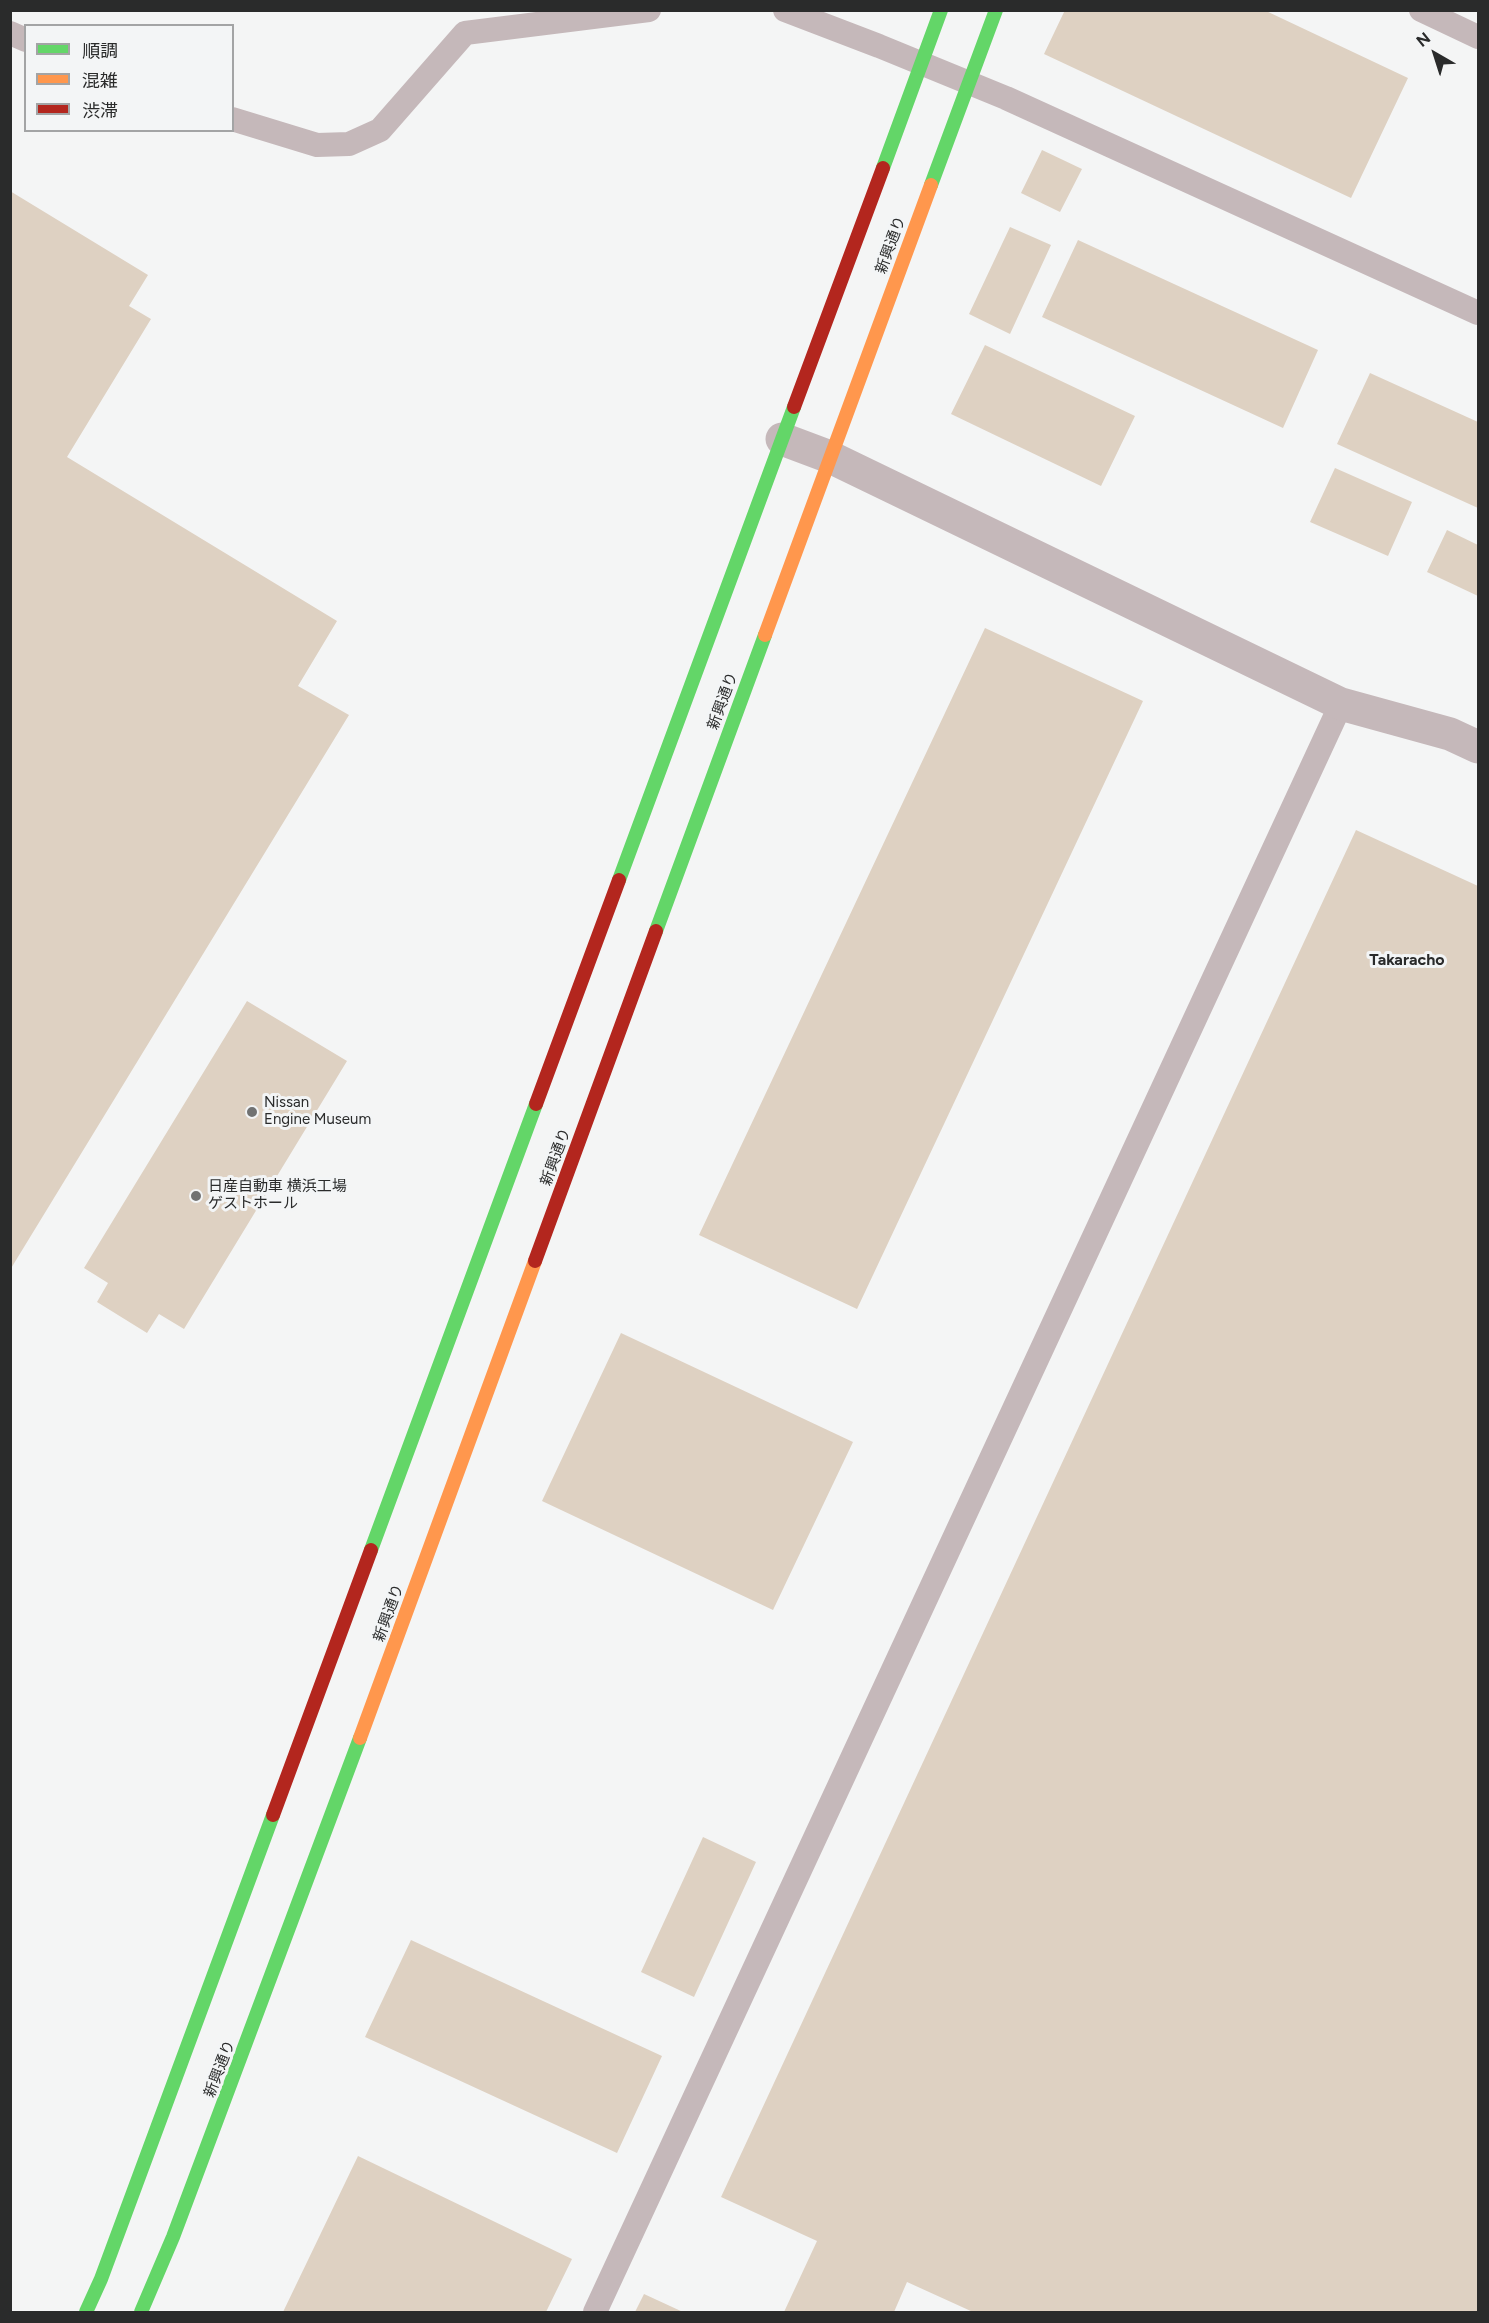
<!DOCTYPE html>
<html>
<head>
<meta charset="utf-8">
<style>
  body { margin:0 }
  #map { position:relative; width:1489px; height:2323px; overflow:hidden; background:#f4f5f5; font-family:Figtree,"Noto Sans JP",sans-serif }
  canvas { display:block }
  .frame { position:absolute; inset:0; border:12px solid #2a2b2b; pointer-events:none }
  .legend { position:absolute; left:24px; top:24px; width:210px; height:108px; box-sizing:border-box; background:#f3f5f6; border:2px solid #a3a4a5; margin:0; padding:8px 10px; list-style:none; font-size:18px; color:#2a2b2b }
  .legend li { display:flex; align-items:center; gap:12px; height:30px }
  .legend b { width:30px; border:2px solid #a3a4a5 }
  .north { position:absolute; left:1405px; top:24px; width:60px; height:60px; -webkit-text-stroke:4px #f3f5f6; paint-order:stroke; rotate:321deg; font-size:16px; font-weight:700; line-height:24px; text-align:center; color:#2a2b2b }
  .north::after { content:''; display:block; margin:auto; width:21px; height:27px; background:#2a2b2b; clip-path:polygon(50% 0,100% 100%,50% 72%,0 100%) }
</style>
</head>
<body>
<div id="map">
<canvas width="1489" height="2323"></canvas>
<div class="frame"></div>
<ul class="legend">
<li><b style="height:8px;background:#63d668"></b>順調</li>
<li><b style="height:8px;background:#ff974d"></b>混雑</li>
<li><b style="height:8px;background:#b3261e"></b>渋滞</li>
</ul>
<div class="north">N</div>
</div>
<script>
const ctx = document.querySelector('canvas').getContext('2d');
ctx.lineJoin = 'round';
function paint(path, color) {
  ctx.fillStyle = color;
  ctx.fill(path, 'evenodd');
}
function poly(rows) {
  const path = new Path2D();
  for (const r of rows) {
    path.moveTo(r[0], r[1]);
    for (let i = 2; i < r.length; i += 2) path.lineTo(r[i], r[i + 1]);
  }
  return path;
}
function stroke(path, color, width, dash) {
  ctx.strokeStyle = color;
  ctx.lineWidth = width;
  ctx.lineCap = dash ? 'butt' : 'round';
  ctx.setLineDash(dash || []);
  ctx.stroke(path);
}
function write(font, color, halo, rows, align = 'center') {
  ctx.font = font + ' Figtree,"Noto Sans JP",sans-serif';
  ctx.lineWidth = 6;
  ctx.setLineDash([]);
  ctx.textBaseline = 'middle';
  ctx.strokeStyle = halo;
  ctx.fillStyle = color;
  for (const [text, x, y, turn = 0] of rows) {
    ctx.save();
    ctx.translate(x, y);
    ctx.rotate((+turn || 0) * Math.PI / 180);
    ctx.textAlign = isNaN(turn) ? turn : align;
    if (halo) ctx.strokeText(text, 0, 0);
    ctx.fillText(text, 0, 0);
    ctx.restore();
  }
}
paint(poly([
  [1065,10,1264,10,1408,78,1351,198,1044,54],
  [1042,150,1082,169,1060,212,1021,193],
  [10,191,148,275,129,306,151,319,67,457,337,621,298,686,349,715,10,1270],
  [1010,227,1051,245,1010,334,969,314],
  [1078,240,1318,350,1283,428,1042,317],
  [985,345,1135,416,1101,486,951,414],
  [1370,373,1478,422,1478,508,1337,444],
  [1335,468,1412,502,1388,556,1310,522],
  [1447,530,1478,545,1478,596,1427,572],
  [985,628,1143,701,857,1309,699,1235],
  [1356,830,1478,886,1478,2312,973,2312,907,2282,894,2312,784,2312,817,2241,721,2197],
  [247,1001,347,1061,184,1329,159,1314,147,1333,97,1302,108,1283,84,1268],
  [621,1333,853,1442,773,1610,542,1501],
  [703,1837,756,1862,694,1997,641,1972],
  [411,1940,662,2056,617,2153,365,2037],
  [358,2156,572,2259,546,2312,283,2312],
  [644,2294,683,2312,635,2312]
]), '#ded1c2');
stroke(poly([
  [785,10,879,46,1006,98,1478,313],
  [1421,10,1478,37],
  [10,33,26,40],
  [232,119,317,145,349,144,380,130,465,33,649,10],
  [595,2312,1341,704]
]), '#c5b8ba', 24);
stroke(poly([
  [782,439,830,457,1341,704,1450,734,1478,747]
]), '#c5b8ba', 33);
stroke(poly([
  [883,168,941,10],
  [931,185,996,10],
  [619,880,794,407],
  [656,931,765,635],
  [371,1550,536,1104],
  [86,2312,101,2279,273,1815],
  [141,2312,173,2237,360,1738]
]), '#63d668', 14);
stroke(poly([
  [765,635,931,185],
  [360,1738,535,1261]
]), '#ff974d', 14);
stroke(poly([
  [794,407,883,168],
  [536,1104,619,880],
  [535,1261,656,931],
  [273,1815,371,1550]
]), '#b3261e', 14);
for (const [x, y, r, color] of [
  [252,1112,6,"#717272"],
  [196,1196,6,"#717272"]
]) {
  const dot = new Path2D();
  dot.arc(x, y, r, 0, 2 * Math.PI);
  ctx.fillStyle = color;
  ctx.fill(dot);
  stroke(dot, '#f3f5f6', 2);
}
write('15px', '#2a2b2b', '#f3f5f6', [
  ["新興通り",891,245,-70],
  ["新興通り",723,701,-70],
  ["新興通り",556,1157,-70],
  ["新興通り",389,1613,-70],
  ["新興通り",220,2069,-69]
]);
write('15px', '#2a2b2b', '#f3f5f6', [
  ["Nissan",264,1103],
  ["Engine Museum",264,1120],
  ["日産自動車 横浜工場",208,1187],
  ["ゲストホール",208,1204]
], 'left');
write('bold 16px', '#2a2b2b', '#f3f5f6', [
  ["Takaracho",1407,960]
]);
</script>
</body>
</html>
